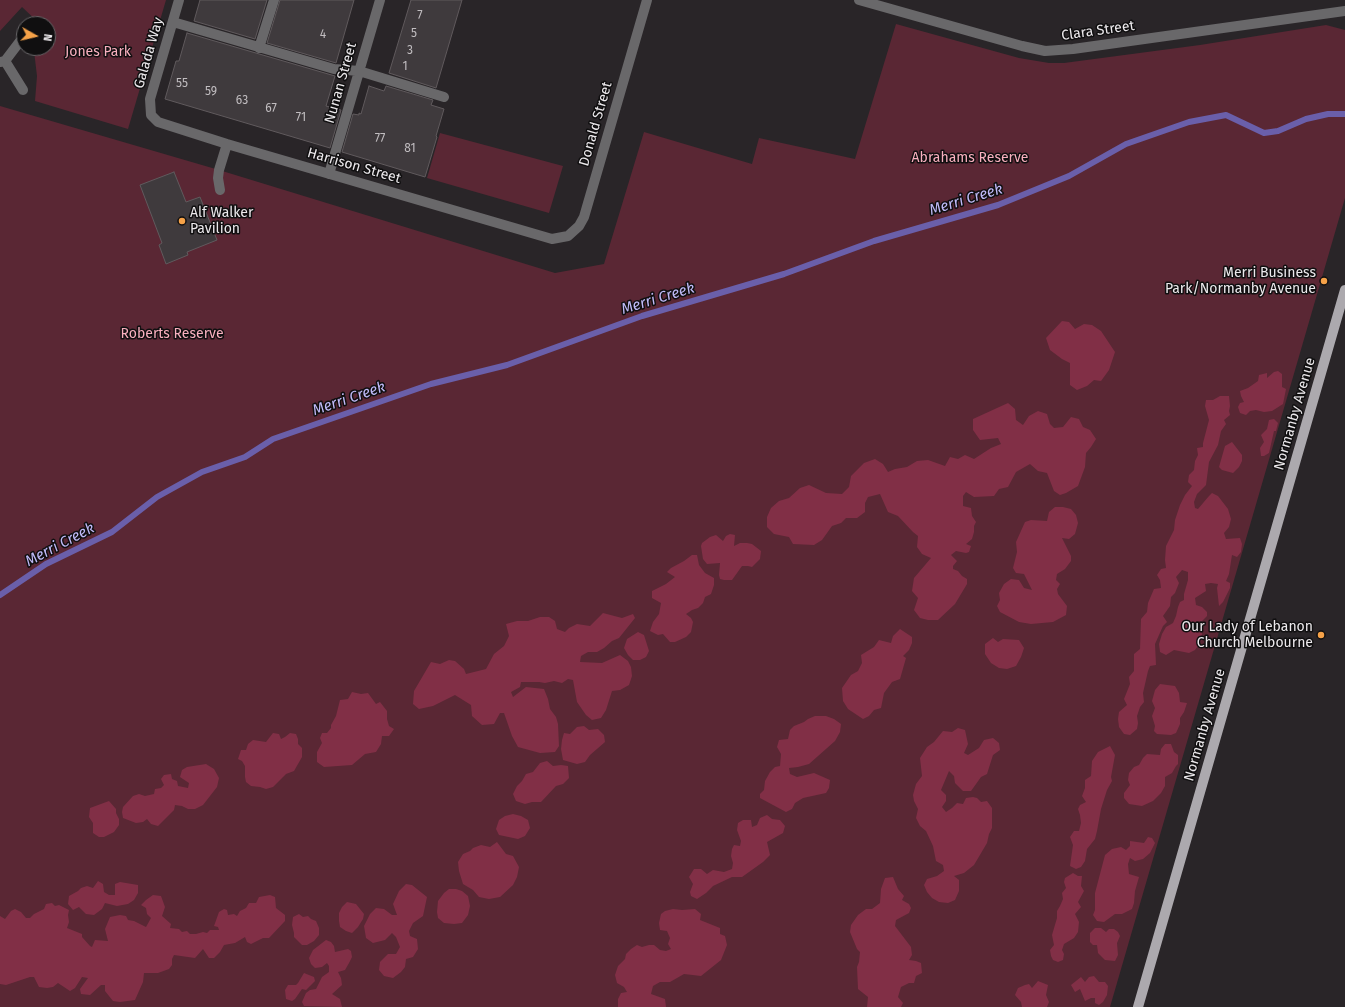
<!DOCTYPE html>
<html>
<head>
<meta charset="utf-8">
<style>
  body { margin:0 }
  #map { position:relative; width:1345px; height:1007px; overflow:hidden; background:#292528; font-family:"Fira Sans",sans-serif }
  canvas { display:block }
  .north { position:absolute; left:16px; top:16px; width:40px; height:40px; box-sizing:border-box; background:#100f10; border:1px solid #686668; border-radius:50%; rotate:98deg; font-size:11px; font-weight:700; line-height:16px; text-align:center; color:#ece9ec }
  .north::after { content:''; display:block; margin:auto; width:14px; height:18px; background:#f6a248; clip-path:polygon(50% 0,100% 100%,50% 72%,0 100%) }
</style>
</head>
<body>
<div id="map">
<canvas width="1345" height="1007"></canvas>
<div class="north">N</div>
</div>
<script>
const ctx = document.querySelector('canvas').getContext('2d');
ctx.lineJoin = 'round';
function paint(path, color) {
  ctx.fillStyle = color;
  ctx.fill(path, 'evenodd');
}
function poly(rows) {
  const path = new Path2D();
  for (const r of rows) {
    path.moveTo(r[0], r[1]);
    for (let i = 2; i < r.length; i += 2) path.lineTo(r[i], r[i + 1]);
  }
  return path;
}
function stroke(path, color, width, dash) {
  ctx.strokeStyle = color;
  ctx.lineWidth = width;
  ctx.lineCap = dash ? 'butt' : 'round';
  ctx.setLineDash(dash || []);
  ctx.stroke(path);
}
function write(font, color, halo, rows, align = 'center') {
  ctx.font = font + ' "Fira Sans",sans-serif';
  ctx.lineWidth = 3;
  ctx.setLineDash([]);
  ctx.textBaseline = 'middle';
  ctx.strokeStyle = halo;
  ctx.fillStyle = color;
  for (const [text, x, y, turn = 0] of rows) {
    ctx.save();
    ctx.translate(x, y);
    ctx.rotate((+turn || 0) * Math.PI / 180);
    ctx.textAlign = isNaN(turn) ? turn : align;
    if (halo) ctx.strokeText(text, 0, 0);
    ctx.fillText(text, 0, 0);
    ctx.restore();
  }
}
paint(poly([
  [0,0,166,0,128,129,35,101,37,76,34,51,36,48,48,48,48,24,40,24,22,7,0,31],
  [896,24,1019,58,1049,63,1064,63,1200,45,1326,25,1345,30,1345,198,1110,1007,0,1007,0,106,219,170,555,273,604,264,644,132,752,164,759,138,855,159],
  [440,133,563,166,549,213,427,178]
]), '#5a2734');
paint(poly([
  [1062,321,1069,322,1075,329,1084,324,1092,325,1101,331,1115,352,1109,370,1101,381,1094,380,1087,386,1077,390,1070,385,1070,363,1062,359,1050,350,1046,338],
  [1278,371,1282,374,1282,387,1286,389,1283,404,1272,411,1264,412,1256,410,1250,411,1246,415,1240,413,1238,407,1240,403,1244,402,1241,396,1240,391,1248,388,1258,381,1259,375,1267,373,1267,378,1274,372],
  [1220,396,1229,396,1230,406,1229,411,1230,415,1224,420,1226,424,1221,431,1218,445,1209,462,1206,485,1197,494,1194,502,1195,508,1198,509,1209,496,1212,493,1218,496,1228,509,1231,519,1229,527,1224,533,1226,539,1240,538,1242,544,1241,552,1237,557,1232,555,1229,574,1226,581,1230,583,1230,588,1223,602,1219,606,1217,588,1218,584,1211,583,1205,584,1206,591,1195,598,1196,605,1202,607,1207,612,1207,616,1202,621,1197,621,1194,623,1199,627,1202,634,1201,642,1195,650,1189,653,1174,650,1166,655,1160,652,1159,644,1162,634,1166,627,1173,623,1176,616,1178,607,1180,602,1184,600,1184,594,1188,580,1188,572,1182,570,1176,577,1179,583,1175,593,1171,597,1170,606,1163,616,1167,622,1163,626,1155,644,1156,665,1150,666,1148,671,1143,693,1144,702,1140,707,1137,716,1138,723,1137,729,1130,735,1124,734,1119,727,1118,719,1119,712,1127,705,1124,699,1130,684,1129,677,1134,671,1134,654,1140,649,1141,619,1147,612,1148,603,1154,589,1161,588,1160,580,1157,575,1161,569,1166,568,1165,560,1166,546,1174,530,1175,520,1180,505,1185,495,1192,486,1188,482,1189,475,1194,470,1195,461,1198,455,1197,448,1203,447,1203,443,1209,420,1205,406,1206,400,1213,400],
  [1008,403,1015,409,1016,420,1023,425,1029,416,1038,411,1047,414,1050,424,1054,428,1063,427,1071,417,1079,419,1083,427,1090,430,1096,439,1091,447,1086,453,1085,467,1078,486,1066,493,1060,495,1054,491,1047,473,1038,471,1030,464,1016,472,1008,487,999,489,994,496,974,497,966,492,963,496,963,506,971,508,972,516,976,522,974,526,974,532,972,539,966,544,971,546,969,552,966,553,956,551,951,555,957,561,953,566,953,569,958,571,962,576,967,579,967,584,955,604,938,620,928,620,920,618,914,610,918,598,912,591,914,578,931,558,922,554,917,547,918,536,913,532,898,516,888,512,880,494,868,497,865,503,865,512,857,518,846,518,841,523,832,526,822,540,814,545,793,544,789,537,774,534,767,527,767,517,771,508,779,501,789,498,800,488,809,485,826,493,842,494,849,487,851,476,864,463,875,459,883,464,888,472,895,469,907,467,917,461,928,460,945,466,950,457,958,459,965,455,974,459,991,448,1001,444,998,438,980,440,973,430,973,419],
  [1274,419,1278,423,1276,431,1274,431,1269,453,1264,456,1261,456,1260,448,1264,442,1261,435,1267,429,1269,420],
  [1232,442,1242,455,1242,461,1239,467,1233,473,1222,470,1219,467,1225,446],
  [1055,507,1063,507,1071,509,1076,515,1078,523,1075,534,1069,539,1062,538,1071,556,1071,561,1065,569,1057,574,1056,580,1060,584,1057,589,1058,594,1067,606,1066,615,1053,622,1031,624,1019,622,1000,612,997,606,1000,600,999,593,1004,584,1011,579,1019,580,1024,588,1032,590,1024,574,1016,573,1013,568,1017,552,1016,542,1025,522,1031,520,1047,521,1049,512],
  [730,534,735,535,734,546,740,543,747,543,752,544,761,551,760,559,752,567,748,566,742,566,732,580,724,580,720,579,719,575,720,563,707,564,703,559,701,546,702,543,710,537,716,535,723,541,726,536],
  [692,555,697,555,699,565,705,573,714,578,714,585,711,594,705,597,703,603,698,608,692,610,686,614,691,618,693,622,691,632,686,637,675,642,670,642,663,634,658,635,650,631,653,622,659,614,661,603,652,598,652,591,666,584,675,577,667,572,671,568,684,561],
  [603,613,622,618,633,614,635,618,619,638,612,641,604,648,597,652,588,652,581,656,580,662,602,663,620,655,628,661,631,667,632,676,629,685,620,690,612,691,606,710,601,718,592,720,586,715,577,702,573,680,568,679,562,683,554,681,545,683,539,682,521,682,520,687,511,692,513,697,526,687,544,689,548,699,550,709,556,717,558,724,559,746,555,752,540,753,518,747,512,736,504,713,500,713,494,724,482,725,472,716,471,705,455,695,433,706,419,709,413,704,414,691,431,662,440,664,449,660,455,661,464,669,466,674,486,669,494,654,504,646,509,636,506,624,517,621,528,621,540,617,549,617,555,621,557,629,565,632,569,628,577,624,590,626],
  [900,629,912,637,912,643,909,650,903,656,906,658,900,679,892,682,884,693,881,708,874,710,869,716,863,719,848,709,843,701,842,688,851,675,858,671,862,663,861,655,874,647,879,640,891,643,893,636],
  [638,632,644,635,649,651,646,657,640,660,633,660,628,655,624,648,627,639],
  [993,638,998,642,1003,639,1019,640,1024,648,1021,657,1016,666,1007,669,999,668,991,663,985,654,985,644],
  [1160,684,1175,686,1179,693,1180,702,1187,703,1184,712,1180,718,1180,724,1176,733,1171,735,1157,734,1154,731,1155,726,1152,716,1155,708,1152,701,1155,690],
  [352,692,361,694,368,693,376,704,380,702,387,711,387,719,389,726,394,729,389,736,382,736,381,744,376,752,365,754,352,765,324,767,317,762,317,752,322,743,320,738,322,733,327,733,331,728,331,725,336,716,340,700,348,699],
  [815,716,826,716,834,719,841,724,840,732,835,741,809,764,798,767,789,768,790,774,797,777,814,773,830,780,829,788,826,793,803,798,795,803,792,809,786,812,760,798,760,794,764,790,765,781,770,772,775,767,780,766,781,754,777,747,779,740,788,739,790,730,794,726,804,722,808,719],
  [584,726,589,730,598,729,604,735,605,742,590,755,585,762,577,764,563,760,561,749,562,740,564,733,570,734,577,727],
  [958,728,965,730,968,744,964,753,968,755,979,748,984,740,993,738,999,743,1000,750,993,755,987,774,981,777,971,791,963,791,955,783,954,776,949,771,941,790,946,795,946,801,942,807,946,812,952,808,957,803,963,804,966,798,973,797,977,798,981,802,987,801,992,808,992,828,989,834,987,843,974,865,964,873,954,876,959,880,959,891,955,900,948,903,939,902,932,898,927,892,924,885,927,879,937,876,944,871,943,865,936,861,933,846,926,831,920,826,916,818,918,809,914,801,913,795,916,784,922,776,920,758,927,747,934,742,943,731,952,732],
  [273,733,279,734,281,739,285,737,290,733,296,734,298,739,298,744,302,748,302,757,294,771,286,774,273,787,266,789,260,787,251,786,246,782,245,777,245,766,242,761,238,759,241,750,246,750,248,744,253,740,266,742],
  [1165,744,1171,744,1174,752,1178,755,1178,764,1176,766,1172,773,1165,777,1165,786,1161,793,1153,801,1142,806,1129,804,1124,798,1124,793,1130,785,1128,780,1129,773,1134,767,1139,765,1143,758,1147,754,1160,755,1161,749],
  [1110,746,1115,755,1111,777,1112,781,1107,790,1101,809,1097,831,1095,839,1087,849,1085,861,1081,867,1076,869,1070,866,1073,845,1070,837,1074,831,1079,831,1081,823,1080,815,1078,809,1080,805,1086,802,1082,796,1085,788,1085,780,1091,776,1092,761,1098,752],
  [547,761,553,766,561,765,568,766,569,778,563,784,556,786,541,802,532,802,525,804,516,801,513,794,517,786,522,781,526,774,533,772,540,763],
  [206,764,214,769,219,778,217,787,203,805,195,809,188,809,182,806,175,805,174,810,158,826,151,824,147,819,143,822,136,823,123,818,122,812,123,807,133,796,139,794,145,796,154,794,155,789,161,788,164,785,161,779,164,775,171,774,172,779,177,781,178,786,188,788,189,783,180,777,182,770,187,767],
  [109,801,116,809,116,813,119,819,119,825,114,832,104,837,99,837,93,833,93,823,89,817,90,808],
  [513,814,521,816,528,820,530,828,525,836,518,839,499,835,496,829,499,820,505,816],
  [767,815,772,819,780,820,785,826,783,833,767,842,770,855,763,862,742,877,732,877,713,886,706,893,697,899,691,896,690,892,693,884,689,877,694,869,701,869,707,874,713,870,724,872,732,869,733,863,731,856,732,849,734,845,740,846,741,841,737,830,738,823,743,820,751,820,752,827,757,825,760,818],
  [1148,837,1152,838,1155,843,1150,853,1143,859,1135,861,1130,858,1128,864,1129,874,1139,877,1135,891,1134,903,1132,909,1122,914,1115,914,1104,922,1097,921,1093,915,1095,910,1095,893,1105,855,1112,849,1121,847,1126,850,1130,846,1130,841,1144,843],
  [497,842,506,854,513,856,519,867,517,877,513,885,500,897,489,899,479,897,473,890,463,884,459,871,458,862,463,854,470,851,473,848,481,845,490,847],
  [1073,873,1078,876,1082,876,1081,886,1084,891,1078,902,1081,907,1075,914,1079,922,1078,932,1074,938,1064,944,1062,950,1064,954,1063,960,1058,962,1053,960,1051,956,1050,950,1054,945,1052,935,1057,918,1057,911,1060,906,1063,899,1062,893,1066,888,1064,882,1065,878],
  [893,877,898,889,904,896,902,900,909,904,911,908,909,913,896,920,895,926,911,947,912,955,909,960,916,961,921,963,922,973,916,976,914,983,909,983,901,987,898,997,903,1003,901,1007,867,1007,868,997,858,989,857,967,859,962,860,952,857,949,850,932,851,925,858,915,866,909,872,909,880,903,881,889,885,878],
  [98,881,103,884,104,892,109,895,115,895,115,884,120,882,138,885,138,893,134,900,128,904,117,906,105,903,102,909,94,915,86,914,79,907,73,910,68,904,69,896,78,891,81,888,87,886,93,888],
  [406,884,412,885,427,897,423,916,413,923,409,931,410,936,417,939,418,949,413,957,406,959,405,967,401,972,393,978,384,976,379,970,380,962,388,954,396,954,400,947,396,937,392,933,385,940,373,943,366,938,364,926,370,914,376,908,384,909,392,915,397,915,393,904,399,891],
  [449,889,456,889,462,891,468,896,470,906,468,915,462,923,454,924,444,923,438,918,437,912,438,901,444,893],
  [153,895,161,896,165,907,162,916,171,924,170,928,179,929,182,932,187,931,190,934,196,934,203,932,207,933,210,930,219,930,218,927,214,926,219,912,224,909,227,910,228,915,234,914,237,916,240,911,246,908,249,903,256,903,259,897,270,895,275,897,276,908,285,915,285,921,269,938,263,938,251,944,247,942,245,937,235,943,224,945,220,952,214,958,209,958,203,949,195,958,174,955,172,959,172,965,169,969,158,973,144,973,143,982,135,1000,120,1002,113,1001,105,991,105,985,101,985,90,995,81,994,80,989,88,978,82,977,75,988,70,991,58,983,53,987,47,988,39,987,34,977,30,977,6,985,0,984,0,916,5,919,11,911,15,909,21,912,26,918,30,918,34,914,44,909,46,904,52,903,55,906,59,905,69,910,68,915,69,922,67,928,82,934,82,937,90,946,92,947,95,940,108,941,105,929,110,917,120,915,126,916,128,920,134,921,146,927,151,918,147,914,146,908,141,905,146,900],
  [347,902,356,904,364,914,363,919,358,927,352,933,346,931,340,927,339,921,339,913,342,907],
  [673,909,682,910,695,909,701,914,700,920,720,928,720,934,725,936,727,945,721,960,701,976,684,974,670,982,660,982,653,986,651,994,665,999,666,1007,618,1007,618,999,621,993,627,992,624,987,617,983,615,975,618,966,625,959,626,954,631,949,637,945,642,947,649,945,654,945,660,950,666,951,671,949,668,944,670,938,667,931,660,930,659,923,661,914,665,911],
  [299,914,303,917,308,916,311,919,316,921,319,928,319,935,314,941,307,945,302,945,294,937,294,933,292,925,293,917],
  [1095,928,1101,928,1106,932,1109,929,1114,929,1118,932,1120,936,1117,943,1118,955,1115,961,1105,960,1098,953,1097,945,1093,945,1090,942,1090,933],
  [326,940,331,942,334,946,335,952,348,949,351,951,352,957,349,963,345,970,338,972,341,978,342,985,332,994,340,999,342,1007,304,1006,302,1002,306,993,310,990,316,989,322,977,329,972,329,966,327,963,322,967,315,968,311,964,309,958,313,950],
  [304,973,314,977,315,981,306,990,302,989,295,999,292,1001,286,999,285,990,288,985,296,985,298,983],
  [1094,976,1099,982,1105,982,1108,986,1107,995,1103,1002,1099,1005,1095,1003,1095,998,1091,998,1085,1001,1080,989,1075,992,1071,985,1081,977,1085,982,1089,977],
  [1038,981,1048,985,1046,995,1049,1002,1047,1007,1022,1007,1021,1002,1015,995,1018,988,1025,985,1029,984,1032,988]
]), '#812f46');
stroke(poly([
  [0,595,46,564,112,532,157,497,202,472,245,457,273,439,431,384,507,365,642,316,784,274,874,241,998,205,1069,176,1126,144,1189,122,1226,115,1264,133,1278,131,1306,119,1328,114,1345,114]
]), '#6a5faa', 6);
const building = poly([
  [200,0,267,0,255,39,194,21,200,0],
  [280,0,354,0,336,63,267,43,280,0],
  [411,0,462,0,436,88,389,73,411,0],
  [187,33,335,76,326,106,341,110,330,148,165,99,176,61,179,61,187,33],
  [369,86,384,91,386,86,433,100,431,105,444,109,436,136,437,137,425,177,342,152,353,114,359,115,359,113,361,114,369,86],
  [174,172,186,202,200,197,217,240,187,252,188,255,166,264,159,245,162,243,140,185,174,172]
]);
paint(building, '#3f3a3d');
stroke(building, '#605a5d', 1);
stroke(poly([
  [179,0,150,99,151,115,158,122,227,144,552,239,568,236,579,226,584,217,647,0],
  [859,0,1022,46,1045,51,1073,49,1345,11],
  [173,22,334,69,359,71,444,97],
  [259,48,274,0],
  [5,61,24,36],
  [0,62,5,61,23,90],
  [329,174,380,0],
  [220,190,218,178,219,170,227,144]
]), '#69686a', 10);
stroke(poly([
  [1138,1007,1345,290]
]), '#aca9ae', 10);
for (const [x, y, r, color] of [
  [182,221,4,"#f6a248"],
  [1324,281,4,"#f6a248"],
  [1321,635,4,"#f6a248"]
]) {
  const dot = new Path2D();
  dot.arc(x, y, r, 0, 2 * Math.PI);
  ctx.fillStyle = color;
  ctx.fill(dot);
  stroke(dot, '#100f10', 1.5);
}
write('12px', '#c1bdc0', null, [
  ["7",420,16],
  ["5",414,34],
  ["4",323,35],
  ["3",410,51],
  ["1",405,67],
  ["55",182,84],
  ["59",211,92],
  ["63",242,101],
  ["67",271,109],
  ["71",301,118],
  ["77",380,139],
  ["81",410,149]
]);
write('14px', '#ece9ec', '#100f10', [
  ["Clara Street",1098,31,-8],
  ["Galada Way",149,53,-74],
  ["Nunan Street",341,83,-74],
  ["Donald Street",596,124,-74],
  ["Harrison Street",354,166,16],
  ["Normanby Avenue",1295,414,-74],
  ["Normanby Avenue",1205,725,-74]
]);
write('14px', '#f9b0bf', '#100f10', [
  ["Jones Park",98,52],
  ["Abrahams Reserve",970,158],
  ["Roberts Reserve",172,334]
]);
write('14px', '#ece9ec', '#100f10', [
  ["Alf Walker",190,213,"left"],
  ["Pavilion",190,229,"left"],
  ["Merri Business",1316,273],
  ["Park/Normanby Avenue",1316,289],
  ["Our Lady of Lebanon",1313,627],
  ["Church Melbourne",1313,643]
], 'right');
write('italic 15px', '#c0baf8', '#100f10', [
  ["Merri Creek",966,200,-17],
  ["Merri Creek",658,299,-17],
  ["Merri Creek",349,399,-19],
  ["Merri Creek",60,545,-28]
]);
</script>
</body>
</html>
